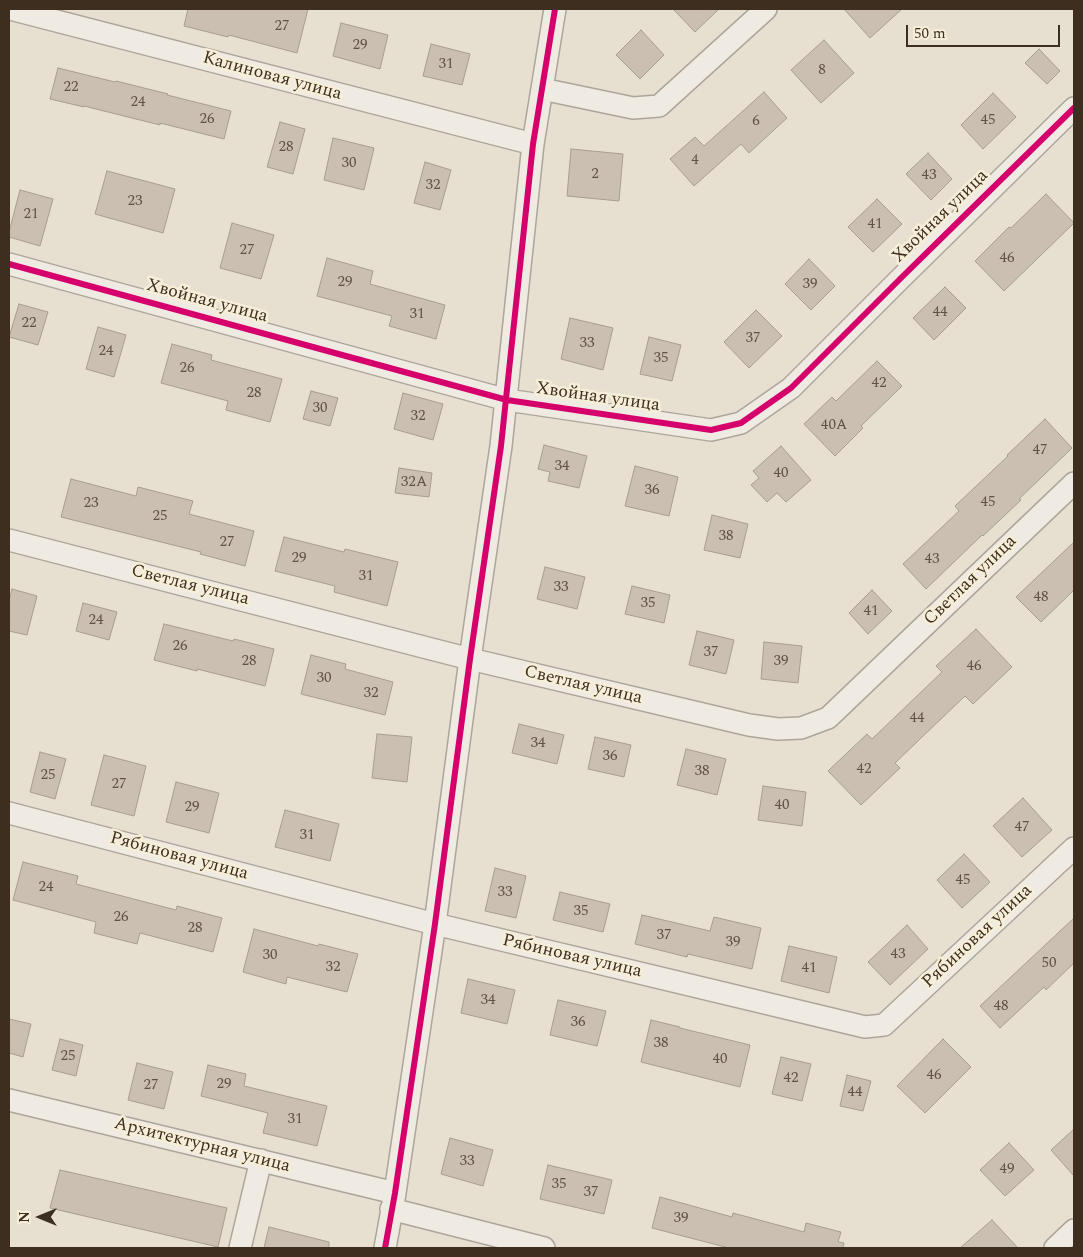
<!DOCTYPE html>
<html>
<head>
<meta charset="utf-8">
<style>
  body { margin:0 }
  #map { position:relative; width:1083px; height:1257px; overflow:hidden; background:#e7e0d1; font-family:Spectral,serif }
  canvas { display:block }
  .frame { position:absolute; inset:0; border:10px solid #3d2e20; pointer-events:none }
  .north { position:absolute; left:15px; top:1192px; width:50px; height:50px; -webkit-text-stroke:4px #f7eed8; paint-order:stroke; rotate:270deg; font-size:14px; font-weight:700; line-height:20px; text-align:center; color:#3d2e20 }
  .north::after { content:''; display:block; margin:auto; width:18px; height:22px; background:#3d2e20; clip-path:polygon(50% 0,100% 100%,50% 72%,0 100%) }
  .scale { position:absolute; left:906px; top:25px; width:154px; height:22px; box-sizing:border-box; border:2px solid #3d2e20; border-top:0; padding-left:6px; font-size:15px; line-height:18px; white-space:nowrap; color:#3d2e20; -webkit-text-stroke:4px #f7eed8; paint-order:stroke }
</style>
</head>
<body>
<div id="map">
<canvas width="1083" height="1257"></canvas>
<div class="frame"></div>
<div class="north">N</div>
<div class="scale">50 m</div>
</div>
<script>
const ctx = document.querySelector('canvas').getContext('2d');
ctx.lineJoin = 'round';
function paint(path, color) {
  ctx.fillStyle = color;
  ctx.fill(path, 'evenodd');
}
function poly(rows) {
  const path = new Path2D();
  for (const r of rows) {
    path.moveTo(r[0], r[1]);
    for (let i = 2; i < r.length; i += 2) path.lineTo(r[i], r[i + 1]);
  }
  return path;
}
function stroke(path, color, width, dash) {
  ctx.strokeStyle = color;
  ctx.lineWidth = width;
  ctx.lineCap = dash ? 'butt' : 'round';
  ctx.setLineDash(dash || []);
  ctx.stroke(path);
}
function write(font, color, halo, rows, align = 'center') {
  ctx.font = font + ' Spectral,serif';
  ctx.lineWidth = 5;
  ctx.setLineDash([]);
  ctx.textBaseline = 'middle';
  ctx.strokeStyle = halo;
  ctx.fillStyle = color;
  for (const [text, x, y, turn = 0] of rows) {
    ctx.save();
    ctx.translate(x, y);
    ctx.rotate((+turn || 0) * Math.PI / 180);
    ctx.textAlign = isNaN(turn) ? turn : align;
    if (halo) ctx.strokeText(text, 0, 0);
    ctx.fillText(text, 0, 0);
    ctx.restore();
  }
}
const building = poly([
  [188,9,308,9,297,53,229,35,228,37,184,26,188,9],
  [673,9,719,9,695,32,673,9],
  [844,9,902,9,870,38,844,9],
  [341,23,388,35,380,69,333,56,341,23],
  [641,30,664,55,640,79,616,55,641,30],
  [824,40,854,73,821,103,791,70,824,40],
  [431,44,470,54,462,85,423,76,431,44],
  [1039,49,1060,71,1047,84,1025,63,1039,49],
  [58,68,115,82,116,81,168,94,167,95,231,111,224,139,160,123,160,125,84,106,84,107,50,99,58,68],
  [764,92,787,118,749,153,741,144,694,186,670,159,695,137,704,146,764,92],
  [993,93,1016,117,983,149,961,125,993,93],
  [280,122,305,129,293,174,267,167,280,122],
  [333,138,374,148,364,190,324,180,333,138],
  [571,149,623,154,619,201,567,196,571,149],
  [928,153,952,179,931,200,906,174,928,153],
  [425,162,451,170,440,210,414,203,425,162],
  [107,171,175,189,163,233,95,214,107,171],
  [20,190,53,199,40,246,9,237,9,232,20,190],
  [1046,194,1074,223,1004,291,975,261,1009,227,1011,228,1046,194],
  [877,199,902,224,873,252,848,227,877,199],
  [232,223,274,235,261,279,220,268,232,223],
  [327,258,373,271,370,284,445,305,436,339,389,326,392,316,317,296,327,258],
  [809,259,835,286,811,310,785,284,809,259],
  [945,287,966,308,934,340,913,318,945,287],
  [19,304,48,312,38,345,9,337,19,304],
  [756,310,782,336,749,368,724,342,756,310],
  [570,318,613,328,603,370,561,359,570,318],
  [98,327,126,335,114,377,86,369,98,327],
  [649,337,681,345,672,381,640,374,649,337],
  [172,344,212,355,211,360,282,379,270,422,226,410,228,401,161,383,172,344],
  [877,361,902,386,861,426,863,428,835,456,804,424,832,397,836,401,877,361],
  [311,391,338,398,330,426,303,419,311,391],
  [403,393,443,404,433,440,394,429,403,393],
  [1045,419,1072,448,1019,499,1021,500,983,536,982,535,926,589,903,564,959,511,955,506,1008,456,1007,455,1045,419],
  [544,445,587,456,579,488,548,481,550,472,538,469,544,445],
  [781,446,811,480,786,502,777,493,767,502,751,485,759,478,753,471,781,446],
  [635,466,678,477,669,516,625,506,635,466],
  [399,468,432,473,429,497,395,493,399,468],
  [71,479,136,496,138,487,193,501,189,514,254,531,245,566,200,554,201,552,61,517,71,479],
  [712,515,748,524,740,558,704,550,712,515],
  [284,537,344,552,345,549,398,562,387,606,334,592,335,586,275,571,284,537],
  [1074,542,1074,590,1041,622,1016,597,1074,542],
  [545,567,585,577,577,609,537,599,545,567],
  [632,586,670,595,664,623,625,614,632,586],
  [12,589,37,596,27,635,9,631,9,601,12,589],
  [872,590,892,611,868,634,849,613,872,590],
  [83,603,117,612,109,640,76,631,83,603],
  [164,624,233,641,234,639,274,649,265,686,197,669,197,671,154,660,164,624],
  [976,629,1012,667,973,704,965,696,895,763,900,768,861,805,828,771,867,734,872,739,942,672,936,666,976,629],
  [697,631,734,640,726,674,689,665,697,631],
  [764,642,802,646,798,683,761,679,764,642],
  [311,655,346,664,345,669,393,682,385,715,301,694,311,655],
  [519,724,564,735,557,764,512,753,519,724],
  [377,734,412,737,407,782,372,778,377,734],
  [595,737,631,745,624,777,588,769,595,737],
  [686,749,726,759,717,795,677,785,686,749],
  [40,752,66,759,55,799,30,792,40,752],
  [104,755,146,766,134,816,91,805,104,755],
  [176,782,219,793,209,833,166,822,176,782],
  [763,786,806,792,802,826,758,820,763,786],
  [1023,798,1052,830,1022,857,993,826,1023,798],
  [285,810,339,824,330,861,275,847,285,810],
  [964,854,990,882,962,908,937,880,964,854],
  [23,862,78,876,76,884,176,910,177,906,222,918,213,952,140,933,137,944,94,933,96,922,13,900,23,862],
  [495,868,526,876,516,918,485,911,495,868],
  [560,892,610,904,603,932,553,920,560,892],
  [642,915,710,931,714,917,761,928,752,969,688,954,687,957,635,944,642,915],
  [1074,918,1074,963,1046,990,1044,987,1000,1028,980,1006,1074,918],
  [907,925,928,949,890,985,868,962,907,925],
  [254,929,318,946,319,944,358,954,347,992,287,977,286,984,243,972,254,929],
  [789,946,837,957,829,993,781,981,789,946],
  [468,979,515,990,507,1024,461,1013,468,979],
  [558,1000,606,1011,597,1046,550,1035,558,1000],
  [9,1019,31,1024,23,1057,9,1053,9,1019],
  [651,1020,680,1027,680,1028,750,1045,740,1087,641,1062,651,1020],
  [60,1039,83,1045,76,1076,52,1070,60,1039],
  [943,1039,971,1067,925,1113,897,1086,943,1039],
  [781,1057,811,1064,802,1101,772,1094,781,1057],
  [137,1063,173,1072,164,1109,128,1100,137,1063],
  [208,1065,246,1074,244,1086,327,1106,317,1146,263,1133,268,1113,201,1096,208,1065],
  [847,1075,871,1081,863,1111,840,1106,847,1075],
  [1074,1129,1074,1176,1051,1150,1074,1129],
  [450,1138,493,1150,483,1186,441,1174,450,1138],
  [1009,1143,1034,1170,1005,1196,980,1170,1009,1143],
  [548,1165,612,1180,604,1214,540,1199,548,1165],
  [60,1170,227,1208,218,1247,50,1208,60,1170],
  [660,1197,732,1217,733,1213,804,1232,806,1223,841,1232,838,1242,844,1243,843,1248,729,1248,652,1228,660,1197],
  [992,1220,1018,1248,960,1248,992,1220],
  [269,1227,329,1242,329,1248,264,1248,269,1227]
]);
paint(building, '#cbbfb2');
stroke(building, '#a89c90', 1);
const minor = poly([
  [10,9,533,144],
  [542,89,633,108,659,106,766,9],
  [9,264,507,400,711,430,741,423,791,388,902,277,1074,108],
  [9,540,470,659,749,725,778,729,801,728,828,718,1074,483],
  [9,813,435,924,865,1027,884,1025,1074,848],
  [9,1100,395,1193],
  [391,1209,544,1248],
  [240,1248,261,1160],
  [385,1248,395,1193,435,924,470,659,501,446,533,144,555,9],
  [1055,1248,1074,1230]
]);
stroke(minor, '#ada599', 24);
stroke(minor, '#efebe3', 21);
stroke(poly([
  [9,264,507,400,711,430,741,423,791,388,902,277,1074,108],
  [385,1248,395,1193,435,924,470,659,501,446,533,144,555,9]
]), '#d6006c', 6);
write('15px', '#605244', null, [
  ["27",282,27],
  ["29",360,46],
  ["31",446,65],
  ["8",822,71],
  ["22",71,88],
  ["24",138,103],
  ["26",207,120],
  ["45",988,121],
  ["6",756,122],
  ["28",286,148],
  ["4",695,161],
  ["30",349,164],
  ["2",595,175],
  ["43",929,176],
  ["32",433,186],
  ["23",135,202],
  ["21",31,215],
  ["41",875,225],
  ["27",247,251],
  ["46",1007,259],
  ["29",345,283],
  ["39",810,285],
  ["44",940,313],
  ["31",417,315],
  ["22",29,324],
  ["37",753,339],
  ["33",587,344],
  ["24",106,352],
  ["35",661,359],
  ["26",187,369],
  ["42",879,384],
  ["28",254,394],
  ["30",320,409],
  ["32",418,417],
  ["40А",834,426],
  ["47",1040,451],
  ["34",562,467],
  ["40",781,474],
  ["32A",414,483],
  ["36",652,491],
  ["45",988,503],
  ["23",91,504],
  ["25",160,517],
  ["38",726,537],
  ["27",227,543],
  ["29",299,559],
  ["43",932,560],
  ["31",366,577],
  ["33",561,588],
  ["48",1041,598],
  ["35",648,604],
  ["41",871,612],
  ["24",96,621],
  ["26",180,647],
  ["37",711,653],
  ["28",249,662],
  ["39",781,662],
  ["46",974,667],
  ["30",324,679],
  ["32",371,694],
  ["44",917,719],
  ["34",538,744],
  ["36",610,757],
  ["42",864,770],
  ["38",702,772],
  ["25",48,776],
  ["27",119,785],
  ["40",782,806],
  ["29",192,808],
  ["47",1022,828],
  ["31",307,836],
  ["45",963,881],
  ["24",46,888],
  ["33",505,893],
  ["35",581,912],
  ["26",121,918],
  ["28",195,929],
  ["37",664,936],
  ["39",733,943],
  ["43",898,955],
  ["30",270,956],
  ["50",1049,964],
  ["32",333,968],
  ["41",809,969],
  ["34",488,1001],
  ["48",1001,1007],
  ["36",578,1023],
  ["38",661,1044],
  ["25",68,1057],
  ["40",720,1060],
  ["46",934,1076],
  ["42",791,1079],
  ["29",224,1085],
  ["27",151,1086],
  ["44",855,1093],
  ["31",295,1120],
  ["33",467,1162],
  ["49",1007,1170],
  ["35",559,1185],
  ["37",591,1193],
  ["39",681,1219]
]);
write('18px', '#3d2e20', '#f7eed8', [
  ["Калиновая улица",272,77,15],
  ["Хвойная улица",941,217,-44],
  ["Хвойная улица",207,302,15],
  ["Хвойная улица",598,398,8],
  ["Светлая улица",971,581,-44],
  ["Светлая улица",190,586,14],
  ["Светлая улица",583,686,13],
  ["Рябиновая улица",179,857,15],
  ["Рябиновая улица",978,937,-43],
  ["Рябиновая улица",572,957,13],
  ["Архитектурная улица",202,1146,14]
]);
</script>
</body>
</html>
